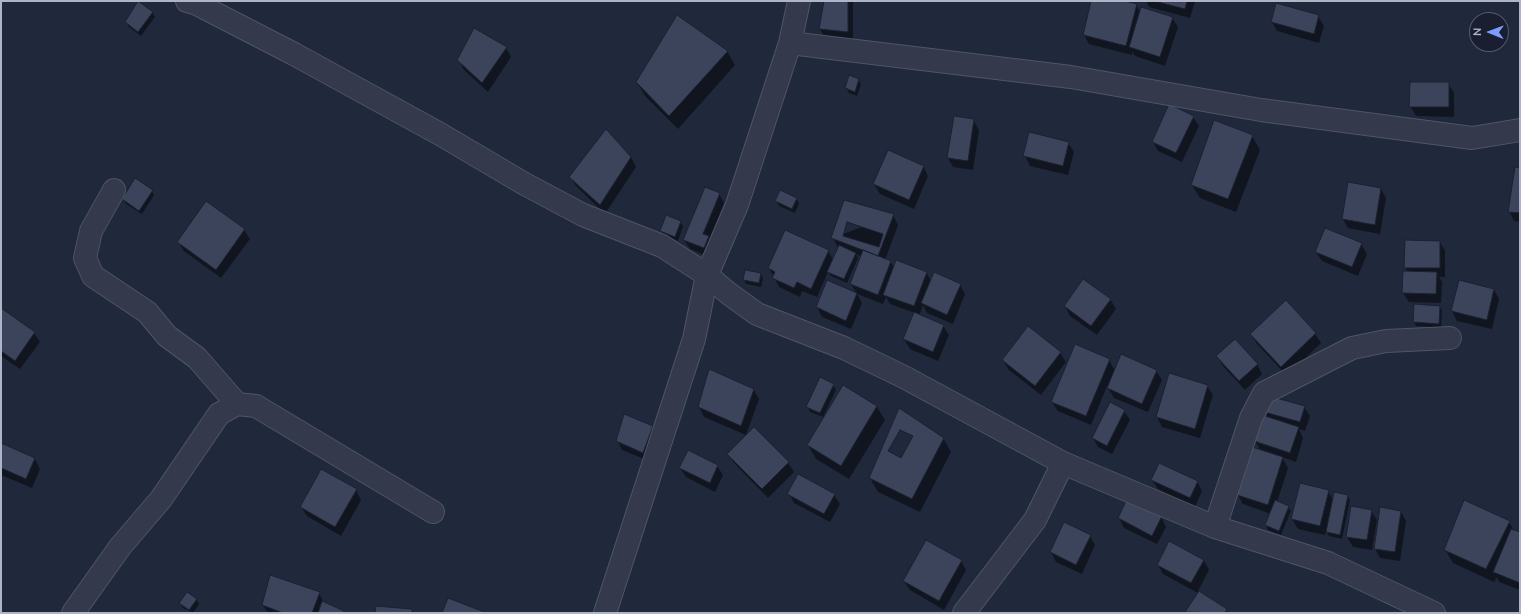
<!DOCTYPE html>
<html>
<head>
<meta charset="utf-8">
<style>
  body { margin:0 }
  #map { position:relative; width:1521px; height:614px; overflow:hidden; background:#20283b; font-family:"Nunito Sans",sans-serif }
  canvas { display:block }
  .frame { position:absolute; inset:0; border:2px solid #afb5c7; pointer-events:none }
  .north { position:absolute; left:1469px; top:12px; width:40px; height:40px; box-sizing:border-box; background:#191f30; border:1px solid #555b6c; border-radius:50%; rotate:271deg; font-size:11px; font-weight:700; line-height:16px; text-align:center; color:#afb5c7 }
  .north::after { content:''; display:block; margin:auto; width:14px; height:18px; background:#7d9cfe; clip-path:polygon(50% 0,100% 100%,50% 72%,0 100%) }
</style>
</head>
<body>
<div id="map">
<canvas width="1521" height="614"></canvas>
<div class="frame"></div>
<div class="north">N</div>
</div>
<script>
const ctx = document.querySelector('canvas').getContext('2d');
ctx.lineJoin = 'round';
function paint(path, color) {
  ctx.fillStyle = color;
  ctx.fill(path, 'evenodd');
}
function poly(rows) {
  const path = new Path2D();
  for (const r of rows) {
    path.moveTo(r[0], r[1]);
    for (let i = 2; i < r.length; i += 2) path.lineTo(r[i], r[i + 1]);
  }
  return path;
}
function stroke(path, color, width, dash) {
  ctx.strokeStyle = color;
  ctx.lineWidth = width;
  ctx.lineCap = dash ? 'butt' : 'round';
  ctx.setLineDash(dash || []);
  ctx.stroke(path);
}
paint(poly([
  [826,1,853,1,853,41,825,38,820,29],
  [1092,1,1121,1,1136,5,1141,13,1172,18,1178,27,1165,66,1135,56,1132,51,1132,55,1089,44,1084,35],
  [1146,1,1195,1,1190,18,1149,7],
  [152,12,155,17,141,36,129,27,126,22],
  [1318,16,1324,26,1319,43,1277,31,1272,22],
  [506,48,511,57,488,92,464,70,458,60],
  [727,51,735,65,678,129,645,96,637,82],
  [858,79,861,84,857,96,849,93,846,88],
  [1448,83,1454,93,1454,117,1416,116,1410,106],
  [1193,117,1199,126,1182,162,1158,151,1153,142],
  [973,120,979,130,973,170,953,167,948,158],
  [1252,136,1260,150,1236,212,1200,198,1192,185],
  [1068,143,1074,152,1068,175,1030,166,1025,156],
  [631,157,636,167,605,214,576,186,570,177],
  [923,166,928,176,914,209,880,194,874,184],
  [1520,169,1520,222,1514,221,1509,211],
  [1381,189,1386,198,1380,234,1348,228,1343,219],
  [152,191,154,195,142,214,126,204,123,199],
  [719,194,724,203,710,239,714,246,709,257,690,249,684,240],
  [796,198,799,203,795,213,779,206,776,201],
  [893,215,898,225,885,260,891,262,894,268,926,272,931,281,960,285,965,294,953,324,927,313,923,305,919,316,943,326,949,335,938,361,910,349,904,339,915,313,890,304,886,297,883,304,857,294,851,284,862,257,856,254,858,258,847,283,831,276,828,272,817,297,802,291,800,297,779,287,769,268,828,251,833,260,838,248,833,238],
  [680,222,683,226,678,241,664,235,661,231],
  [244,230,250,239,221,278,184,251,178,242],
  [1440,242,1445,251,1445,277,1439,277,1442,282,1441,303,1409,302,1403,293,1408,272,1405,268],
  [1361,244,1367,254,1358,276,1322,261,1316,252],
  [760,273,763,278,761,287,746,284,744,279],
  [1494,290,1499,299,1492,329,1457,321,1452,311],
  [857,294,862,303,851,329,822,317,817,307],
  [1110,299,1116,309,1097,335,1070,316,1065,306],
  [1440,307,1442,311,1441,328,1416,326,1414,322],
  [1,309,34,333,40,342,20,369,1,356],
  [1028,328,1060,353,1066,362,1041,395,1009,370,1003,360],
  [1251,334,1315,334,1321,343,1287,376,1257,344],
  [1218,357,1257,364,1262,374,1245,390,1223,366],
  [1109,360,1115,371,1156,371,1162,380,1148,412,1114,398,1107,386,1091,425,1058,411,1052,402],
  [1169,374,1207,386,1213,395,1200,438,1162,427,1157,417],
  [833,385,836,390,823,417,810,412,808,407],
  [844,386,877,407,885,420,849,479,816,459,808,445],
  [753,389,759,399,746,435,704,417,699,407],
  [1304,407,1310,416,1305,431,1299,429,1303,438,1296,462,1282,457,1288,468,1277,502,1288,507,1291,511,1281,535,1268,530,1266,525,1271,514,1243,504,1238,495,1261,451,1255,441,1269,419,1265,412],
  [1124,411,1130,420,1112,454,1098,447,1093,438],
  [652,426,658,436,649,461,622,450,617,440],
  [754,428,788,463,794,472,768,498,734,463,728,454],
  [943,438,951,452,920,512,878,492,870,478],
  [1,444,35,459,40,469,32,488,1,475],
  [717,466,723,475,715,492,686,477,680,468],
  [1152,480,1197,481,1202,491,1195,507,1158,489],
  [356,490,361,500,341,536,307,516,301,507],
  [1328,491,1333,500,1347,496,1350,500,1342,539,1329,536,1326,531,1325,535,1298,529,1292,519],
  [789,493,834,495,840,504,830,522,794,503],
  [1352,508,1371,511,1377,520,1372,550,1353,547,1347,537],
  [1401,512,1406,521,1400,561,1380,558,1375,549],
  [1161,517,1166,527,1157,544,1124,528,1119,518],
  [1509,522,1514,531,1520,533,1520,590,1499,582,1497,577,1494,582,1453,563,1445,549],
  [1090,536,1095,545,1082,574,1056,562,1051,552],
  [1170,542,1204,561,1209,570,1198,591,1226,610,1228,613,1186,613,1198,593,1163,574,1158,565],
  [961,561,966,570,944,610,910,590,904,581],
  [319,593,324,603,344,613,268,613,263,605],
  [196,599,199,604,193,613,183,608,180,603]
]), '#0007');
const building = poly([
  [138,1,153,12,138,32,125,22,138,1],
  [824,1,848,1,848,32,819,29,824,1],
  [1091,1,1125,1,1137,4,1126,46,1083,35,1091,1],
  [1154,1,1187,1,1185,9,1154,1],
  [1276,3,1319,15,1314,34,1271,22,1276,3],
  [1141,7,1173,17,1160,57,1129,47,1141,7],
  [677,15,728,51,669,116,636,82,677,15],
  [474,28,507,47,482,83,457,60,474,28],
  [849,75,859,79,855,92,845,88,849,75],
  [1410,82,1449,82,1449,107,1409,107,1410,82],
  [1169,104,1194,116,1176,153,1152,142,1169,104],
  [954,116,974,119,968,161,947,158,954,116],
  [1214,120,1253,135,1228,199,1191,185,1214,120],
  [606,129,631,157,600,205,569,177,606,129],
  [1029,132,1069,142,1063,166,1023,156,1029,132],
  [888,150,924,166,909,200,873,184,888,150],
  [1515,167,1520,168,1520,213,1508,212,1515,167],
  [135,178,153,190,139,211,122,199,135,178],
  [1348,182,1381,188,1375,225,1342,219,1348,182],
  [705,187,720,193,703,234,709,236,704,248,683,240,705,187],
  [780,190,797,198,792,209,775,201,780,190],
  [844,200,894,214,878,256,831,238,844,200],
  [206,201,245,229,216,270,177,242,206,201],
  [666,215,681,221,675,237,660,231,666,215],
  [847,222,883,234,879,247,843,236,847,222],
  [1325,228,1362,243,1352,267,1315,252,1325,228],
  [785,230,829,250,811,289,797,282,794,288,772,278,775,272,768,268,785,230],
  [1405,240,1440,241,1440,268,1404,268,1405,240],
  [839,245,856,253,844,279,827,272,839,245],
  [863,250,891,261,878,295,850,284,863,250],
  [896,260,927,272,914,306,883,295,896,260],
  [745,270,761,273,759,283,743,280,745,270],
  [1403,271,1437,272,1436,294,1402,293,1403,271],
  [934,272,961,284,947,315,921,303,934,272],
  [1083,279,1111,299,1091,326,1064,306,1083,279],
  [827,280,857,293,846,321,816,307,827,280],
  [1459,280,1494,289,1487,320,1451,311,1459,280],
  [1286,300,1316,333,1281,367,1250,334,1286,300],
  [1414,304,1440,306,1439,324,1413,322,1414,304],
  [1,308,35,332,15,361,1,351,1,308],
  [914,312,944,325,933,352,903,339,914,312],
  [1028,326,1061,352,1035,386,1002,360,1028,326],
  [1235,339,1258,364,1239,381,1216,356,1235,339],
  [1075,344,1110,359,1086,416,1051,402,1075,344],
  [1121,354,1157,370,1142,404,1107,388,1121,354],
  [709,369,754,389,741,426,698,407,709,369],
  [1169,373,1208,385,1195,429,1156,417,1169,373],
  [820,377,834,384,820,413,806,407,820,377],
  [843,385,877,406,841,466,807,445,843,385],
  [1269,396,1305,406,1300,422,1264,412,1269,396],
  [1110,402,1125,410,1107,446,1092,438,1110,402],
  [899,408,944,438,912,499,869,478,899,408],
  [624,414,653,426,643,453,616,441,624,414],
  [1262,415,1299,427,1290,453,1254,441,1262,415],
  [754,427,789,462,762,489,727,454,754,427],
  [900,430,913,436,901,458,888,451,900,430],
  [1,443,35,458,26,479,1,468,1,443],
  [1252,447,1283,457,1268,505,1237,495,1252,447],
  [688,450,718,465,710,483,679,468,688,450],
  [1159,463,1198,481,1190,498,1151,480,1159,463],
  [321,469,357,489,335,527,300,507,321,469],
  [798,474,835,494,824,514,787,494,798,474],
  [1300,483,1329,490,1320,526,1291,519,1300,483],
  [1334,492,1348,495,1340,535,1326,532,1334,492],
  [1127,499,1162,516,1152,536,1118,518,1127,499],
  [1275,500,1289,506,1279,531,1265,525,1275,500],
  [1464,500,1510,521,1486,569,1444,550,1464,500],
  [1351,506,1372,510,1367,540,1346,537,1351,506],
  [1380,507,1401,511,1395,552,1374,549,1380,507],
  [1064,522,1091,535,1076,565,1050,552,1064,522],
  [1511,529,1520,532,1520,583,1493,572,1511,529],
  [926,540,962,560,939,601,903,581,926,540],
  [1169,541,1204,560,1191,583,1157,565,1169,541],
  [270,575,320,592,312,613,283,613,262,605,270,575],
  [1199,591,1227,609,1225,613,1185,612,1199,591],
  [187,592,197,599,189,610,179,603,187,592],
  [448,598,487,613,442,613,448,598],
  [322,601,344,611,343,613,318,613,322,601],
  [376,606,412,609,412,613,375,613,376,606]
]);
paint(building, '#3c445b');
stroke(building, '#1b2132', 1);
const minor = poly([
  [187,1,197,4,294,54,440,134,523,183,583,215,662,246,707,275,728,293,757,314,844,348,904,377,1063,463,1215,527,1328,563,1434,613],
  [790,43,1071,77,1261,110,1472,138,1520,130],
  [114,190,91,231,85,258,93,276,147,312,167,336,197,358,237,404],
  [1215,527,1251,418,1264,393,1352,348,1386,341,1450,338],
  [73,613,120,547,161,499,219,414,237,404,256,406,433,512],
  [605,613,694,339,707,275,737,205,790,43,799,1],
  [964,613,1035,520,1063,463]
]);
stroke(minor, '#4f5566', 24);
stroke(minor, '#343a4b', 22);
</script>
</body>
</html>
